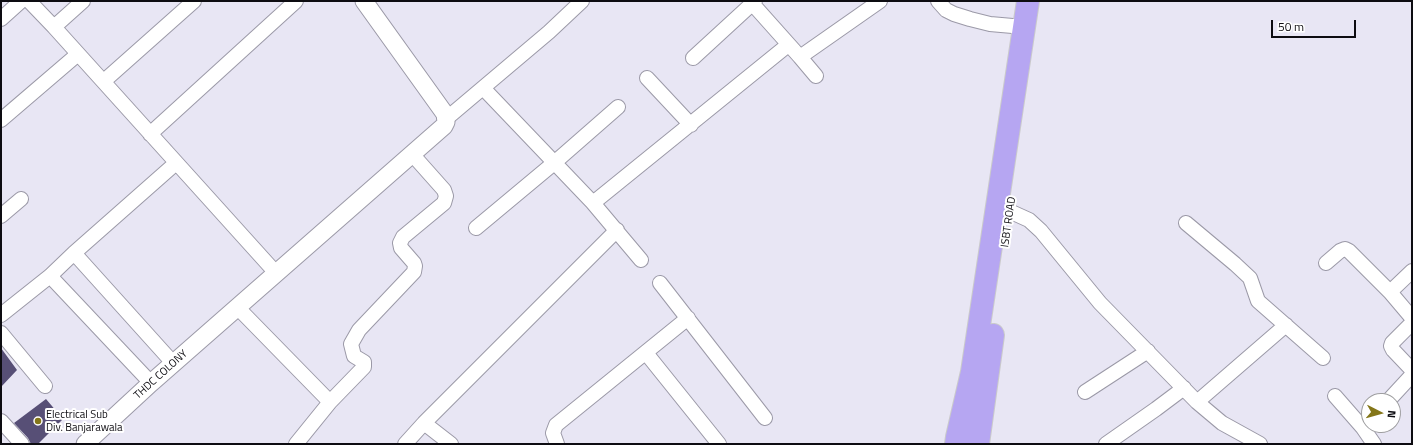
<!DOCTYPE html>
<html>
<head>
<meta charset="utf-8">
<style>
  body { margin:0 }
  #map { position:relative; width:1413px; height:445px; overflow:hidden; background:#e8e6f4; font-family:"Titillium Web",sans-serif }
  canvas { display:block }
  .frame { position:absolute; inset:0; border:2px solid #0d0c11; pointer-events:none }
  .north { position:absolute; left:1361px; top:393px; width:40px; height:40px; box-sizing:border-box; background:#fff; border:1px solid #9e9ea0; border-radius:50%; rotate:96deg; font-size:11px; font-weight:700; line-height:16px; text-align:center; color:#0d0c11 }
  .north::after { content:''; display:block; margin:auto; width:14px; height:18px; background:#847619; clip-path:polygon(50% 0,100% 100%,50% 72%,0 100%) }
  .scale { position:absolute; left:1271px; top:20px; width:85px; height:18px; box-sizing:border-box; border:2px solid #0d0c11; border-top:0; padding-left:5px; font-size:12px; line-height:14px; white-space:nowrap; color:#0d0c11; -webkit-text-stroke:3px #fff; paint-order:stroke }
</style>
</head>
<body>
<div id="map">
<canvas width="1413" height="445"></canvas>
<div class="frame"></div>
<div class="north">N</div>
<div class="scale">50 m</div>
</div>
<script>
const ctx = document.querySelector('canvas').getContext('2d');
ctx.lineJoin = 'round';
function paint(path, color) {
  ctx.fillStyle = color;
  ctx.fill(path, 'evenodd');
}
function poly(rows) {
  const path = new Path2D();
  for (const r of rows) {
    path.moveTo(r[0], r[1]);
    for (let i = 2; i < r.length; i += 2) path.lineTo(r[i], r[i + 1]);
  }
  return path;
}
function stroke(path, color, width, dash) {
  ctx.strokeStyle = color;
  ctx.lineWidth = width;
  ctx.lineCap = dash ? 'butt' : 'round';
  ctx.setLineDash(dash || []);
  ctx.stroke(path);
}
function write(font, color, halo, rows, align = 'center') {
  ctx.font = font + ' "Titillium Web",sans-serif';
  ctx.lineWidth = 4;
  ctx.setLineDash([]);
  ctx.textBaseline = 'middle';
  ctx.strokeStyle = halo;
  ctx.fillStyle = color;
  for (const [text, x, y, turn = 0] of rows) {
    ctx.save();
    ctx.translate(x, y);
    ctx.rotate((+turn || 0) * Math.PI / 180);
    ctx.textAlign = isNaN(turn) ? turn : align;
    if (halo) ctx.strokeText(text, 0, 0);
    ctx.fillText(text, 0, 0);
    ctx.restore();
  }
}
paint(poly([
  [1,348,17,370,1,387],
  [46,399,63,419,38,444,31,444,28,438,14,423]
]), '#574f76');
const minor = poly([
  [29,1,54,27,276,273],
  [750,1,800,57,880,1],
  [938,1,946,10,954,14,970,19,990,24,1024,27],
  [1,19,21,1],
  [54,27,83,1],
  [800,57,816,76],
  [693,58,755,1],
  [647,78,691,125],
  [104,81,194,1],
  [484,89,593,203,641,260],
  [446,119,549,32,582,1],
  [1,120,78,54],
  [150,134,296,1],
  [593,203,788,45],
  [998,206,1029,220,1041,231,1100,303,1197,402,1222,423,1260,444],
  [1,216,21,199],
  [1186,223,1235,264,1250,278,1258,301,1323,358],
  [476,228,554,163,618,107],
  [74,253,174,364],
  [1326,263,1340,251,1345,249,1349,251,1390,292,1412,318],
  [50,276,151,383],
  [660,283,765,418],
  [1390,292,1412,271],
  [238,308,330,402],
  [1,315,50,276,74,253,176,163],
  [1412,323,1392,343,1391,346,1393,350,1412,370],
  [1,333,45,386],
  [646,353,719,444],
  [1085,392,1148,351],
  [1335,396,1363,428,1374,444],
  [1388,401,1412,375],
  [1197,402,1286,325],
  [1,421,22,444],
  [424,423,617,230],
  [296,444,330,402,364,367,364,362,354,356,351,344,359,330,414,272,415,266,414,263,401,248,400,243,403,237,444,203,446,196,444,190,412,154],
  [405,444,424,423,451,444],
  [557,444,553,433,556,425,688,318],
  [1106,444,1156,409,1184,388]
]);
const tertiary = poly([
  [85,444,151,383,444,126,446,122,445,114,364,1]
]);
const trunk = poly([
  [956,444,957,437,972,372,1028,1],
  [978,444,993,335]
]);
stroke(minor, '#9b99a7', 16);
stroke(tertiary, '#9b99a7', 19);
stroke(trunk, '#cacacb', 24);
stroke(minor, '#fff', 14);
stroke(tertiary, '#fff', 17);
stroke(trunk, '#b6a6f2', 22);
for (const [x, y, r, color] of [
  [38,421,4,"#847619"]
]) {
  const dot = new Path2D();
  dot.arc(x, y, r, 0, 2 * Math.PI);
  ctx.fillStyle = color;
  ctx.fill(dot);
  stroke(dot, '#fff', 1.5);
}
write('11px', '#0d0c11', '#fff', [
  ["ISBT ROAD",1009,222,-82],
  ["THDC COLONY",161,375,-42]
]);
write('11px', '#0d0c11', '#fff', [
  ["Electrical Sub",46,415],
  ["Div. Banjarawala",46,428]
], 'left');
</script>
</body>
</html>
